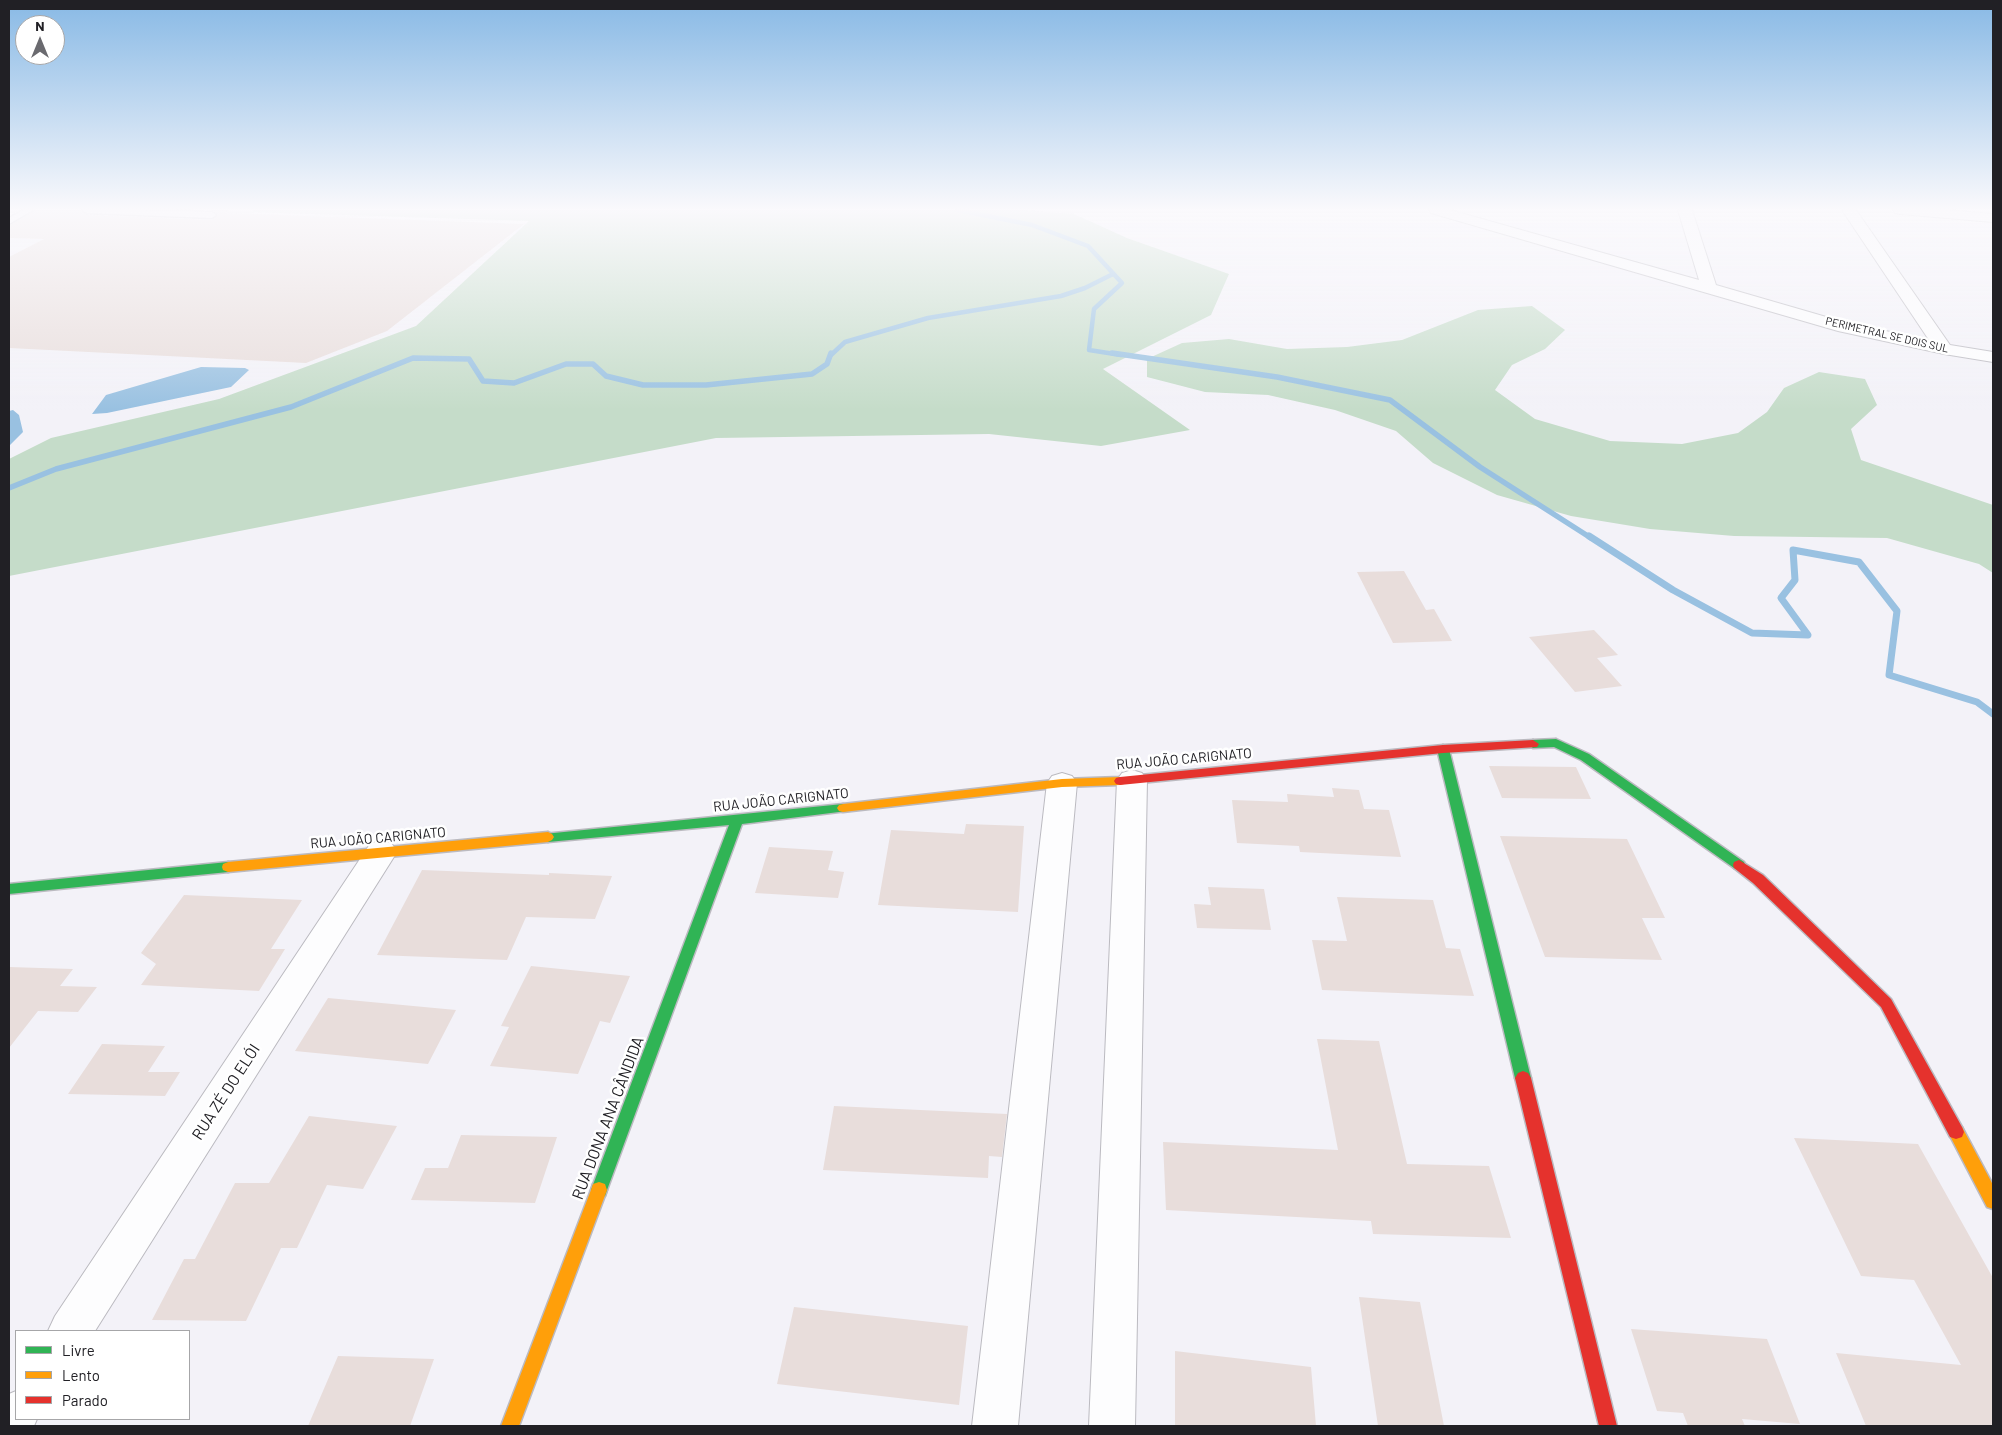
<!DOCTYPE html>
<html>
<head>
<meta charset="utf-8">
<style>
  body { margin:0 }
  #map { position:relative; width:2002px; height:1435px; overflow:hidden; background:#f3f2f8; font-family:Barlow,sans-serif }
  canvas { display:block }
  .frame { position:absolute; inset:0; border:10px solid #212025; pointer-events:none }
  .legend { position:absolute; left:15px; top:1330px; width:175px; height:90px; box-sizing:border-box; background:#fff; border:1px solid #a6a6a8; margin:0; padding:6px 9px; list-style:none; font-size:15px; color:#212025 }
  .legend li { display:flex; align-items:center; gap:10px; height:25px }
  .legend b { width:25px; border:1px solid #a6a6a8 }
  .north { position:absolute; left:15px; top:15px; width:50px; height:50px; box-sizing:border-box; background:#fff; border:1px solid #a6a6a8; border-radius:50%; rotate:0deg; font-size:14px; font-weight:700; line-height:20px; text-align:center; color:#212025 }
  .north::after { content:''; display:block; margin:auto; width:18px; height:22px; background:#6a6a6f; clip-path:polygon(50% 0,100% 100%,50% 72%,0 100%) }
</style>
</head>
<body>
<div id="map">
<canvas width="2002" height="1435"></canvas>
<div class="frame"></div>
<ul class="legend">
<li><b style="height:6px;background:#30b455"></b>Livre</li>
<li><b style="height:6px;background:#ff9f0a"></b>Lento</li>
<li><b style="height:6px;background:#e5322d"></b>Parado</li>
</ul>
<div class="north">N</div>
</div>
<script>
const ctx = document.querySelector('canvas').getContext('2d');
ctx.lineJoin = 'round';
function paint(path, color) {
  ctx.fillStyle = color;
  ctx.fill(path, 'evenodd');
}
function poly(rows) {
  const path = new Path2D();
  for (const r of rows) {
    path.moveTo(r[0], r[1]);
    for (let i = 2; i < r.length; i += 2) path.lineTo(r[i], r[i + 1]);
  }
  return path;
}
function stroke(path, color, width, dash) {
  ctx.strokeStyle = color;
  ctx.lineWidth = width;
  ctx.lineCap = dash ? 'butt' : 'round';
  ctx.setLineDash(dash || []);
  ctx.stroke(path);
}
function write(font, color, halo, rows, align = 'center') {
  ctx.font = font + ' Barlow,sans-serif';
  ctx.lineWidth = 5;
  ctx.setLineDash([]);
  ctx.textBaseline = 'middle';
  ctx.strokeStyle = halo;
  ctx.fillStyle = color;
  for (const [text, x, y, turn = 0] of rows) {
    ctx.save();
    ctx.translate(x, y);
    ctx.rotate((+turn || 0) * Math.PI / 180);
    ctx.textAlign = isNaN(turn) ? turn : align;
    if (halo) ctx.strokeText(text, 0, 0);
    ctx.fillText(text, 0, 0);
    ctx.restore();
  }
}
paint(poly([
  [254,210,1024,210,1074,214,1127,238,1229,274,1211,315,1103,369,1190,430,1101,446,989,434,716,438,9,576,9,459,51,438,219,399,416,326,529,221,252,212],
  [1532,306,1565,330,1545,349,1512,365,1495,390,1535,419,1610,441,1682,444,1738,433,1767,412,1784,388,1819,372,1865,379,1877,405,1851,429,1861,460,1993,505,1993,573,1979,564,1887,538,1734,536,1650,529,1571,516,1497,495,1433,463,1396,431,1335,410,1268,395,1205,392,1147,377,1147,359,1182,343,1229,339,1287,349,1347,347,1402,340,1478,310]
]), '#c5dcc9');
paint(poly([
  [201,367,245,368,249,370,231,387,107,413,92,414,106,395],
  [13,410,19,415,23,432,9,446,9,411]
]), '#99c1e1');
stroke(poly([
  [958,210,1032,225,1088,246,1122,283,1094,309,1089,350,1121,355],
  [831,355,845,342,928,318,1061,296,1085,288,1113,274]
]), '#99c1e1', 4.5);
stroke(poly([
  [1112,353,1277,377,1390,400,1480,467,1591,538],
  [9,488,56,469,291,407,413,358,469,359,483,381,514,383,566,364,593,364,606,376,643,385,706,385,812,374,827,364,831,353]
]), '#99c1e1', 5.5);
stroke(poly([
  [1589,536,1673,590,1752,633,1808,635,1781,598,1795,580,1793,550,1859,562,1897,611,1889,675,1977,702,1993,714]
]), '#99c1e1', 7);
paint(poly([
  [35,210,81,210,87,215,212,220,218,215,213,210,189,210,229,210,225,213,524,224,387,331,306,363,9,348,9,257,44,239,9,238,9,226],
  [1404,571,1426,610,1434,609,1452,641,1393,643,1357,572],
  [1594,630,1618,655,1597,658,1622,686,1575,692,1529,637],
  [1489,766,1576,767,1591,799,1502,798],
  [1332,788,1359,790,1364,809,1389,810,1401,857,1300,852,1299,846,1237,843,1232,800,1288,802,1287,794,1334,797],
  [966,824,1024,826,1018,912,878,905,891,830,964,834],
  [1500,836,1627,839,1665,918,1642,918,1662,960,1545,957],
  [769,847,833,851,828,870,844,872,838,898,755,893],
  [422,870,549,875,549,873,612,876,595,919,526,917,507,960,377,955],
  [1208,887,1264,889,1271,930,1197,928,1194,904,1211,905],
  [184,895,302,900,271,949,285,949,259,991,141,985,156,964,141,953],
  [1337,897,1433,900,1446,948,1460,949,1474,996,1322,990,1312,940,1347,941],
  [531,966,630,976,610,1023,600,1021,578,1074,490,1066,509,1027,501,1026],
  [9,967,73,969,60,986,97,987,78,1012,38,1011,9,1048],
  [328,998,456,1010,428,1064,295,1051],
  [1317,1039,1379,1041,1407,1164,1489,1166,1511,1238,1373,1234,1371,1221,1166,1210,1163,1142,1338,1150],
  [102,1044,165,1046,148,1072,180,1072,165,1096,68,1094],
  [834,1106,1007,1114,1002,1157,989,1156,988,1178,823,1170],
  [309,1116,397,1126,363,1189,327,1185,297,1248,281,1248,246,1321,152,1320,184,1259,195,1259,235,1183,269,1183],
  [461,1135,557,1137,535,1203,411,1200,425,1168,448,1168],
  [1794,1138,1918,1144,1993,1278,1993,1426,1866,1426,1836,1353,1961,1365,1914,1280,1861,1276],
  [1359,1297,1420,1302,1444,1426,1378,1426],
  [794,1307,968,1326,959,1405,777,1384],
  [1631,1329,1767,1339,1800,1424,1742,1419,1745,1426,1688,1426,1683,1413,1657,1411],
  [1175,1351,1311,1367,1316,1426,1175,1426],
  [338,1356,434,1359,410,1426,308,1426]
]), '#e8dddb');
const lane = poly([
  [24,210,33,210,9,224,9,218,24,210],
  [83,210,138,210,212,212,216,215,212,218,87,213,83,210]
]);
const street = poly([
  [1429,210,1450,210,1699,280,1678,210,1692,210,1716,285,1847,323,1929,340,1842,210,1856,210,1950,345,1993,352,1993,362,1944,354,1838,331,1431,213,1429,210],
  [1893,210,1944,210,1993,214,1993,222,1900,214,1895,213,1893,210],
  [1132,770,1142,773,1147,780,1135,1426,1089,1426,1117,780,1122,773,1132,770],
  [1062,773,1072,776,1077,783,1018,1426,972,1426,1047,783,1052,776,1062,773],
  [381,840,392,844,397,852,392,860,95,1331,48,1331,55,1316,370,844,381,840],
  [16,1391,16,1419,37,1419,34,1426,9,1426,9,1394,16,1391]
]);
const fast = poly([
  [1556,739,1589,754,1744,862,1745,865,1744,868,1739,870,1734,868,1581,760,1554,747,1533,748,1527,744,1533,740,1556,739],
  [1443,745,1449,749,1531,1078,1528,1083,1523,1085,1518,1083,1515,1078,1437,749,1443,745],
  [843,804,847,805,849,808,847,811,742,824,607,1190,605,1196,599,1198,593,1196,591,1190,729,825,548,842,544,840,542,837,544,834,843,804],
  [228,862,233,864,234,867,233,870,228,872,9,894,9,884,228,862]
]);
const slow = poly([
  [1120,777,1124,778,1126,781,1124,784,1120,785,1062,787,843,812,839,811,837,808,839,805,843,804,1062,779,1120,777],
  [548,832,552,834,554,837,552,840,548,842,228,872,223,870,222,867,223,864,228,862,548,832],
  [1956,1125,1962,1127,1993,1185,1993,1209,1987,1207,1948,1132,1950,1127,1956,1125],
  [599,1182,605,1184,607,1190,519,1426,501,1426,591,1190,593,1184,599,1182]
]);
const jam = poly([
  [1533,740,1539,744,1537,747,1443,753,1120,785,1116,784,1114,781,1116,778,1120,777,1443,745,1533,740],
  [1739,860,1763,875,1891,999,1962,1127,1964,1132,1962,1137,1956,1139,1950,1137,1881,1007,1753,883,1734,868,1733,865,1734,862,1739,860],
  [1523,1071,1528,1073,1531,1078,1617,1426,1599,1426,1515,1078,1518,1073,1523,1071]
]);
stroke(lane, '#bbbac0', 3);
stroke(street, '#bbbac0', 2);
stroke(fast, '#bbbac0', 3);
stroke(slow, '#bbbac0', 3);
stroke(jam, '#bbbac0', 3);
paint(lane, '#fdfdfe');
paint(street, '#fdfdfe');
paint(fast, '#30b455');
paint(slow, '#ff9f0a');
paint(jam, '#e5322d');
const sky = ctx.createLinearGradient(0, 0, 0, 410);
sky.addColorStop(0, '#88b9e5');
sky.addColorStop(0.51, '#faf9fc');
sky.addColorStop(1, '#faf9fc00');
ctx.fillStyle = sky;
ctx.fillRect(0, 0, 2002, 410);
write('11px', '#212025', '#fff', [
  ["PERIMETRAL SE DOIS SUL",1887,335,13]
]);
write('14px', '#212025', '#fff', [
  ["RUA JOÃO CARIGNATO",1184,759,-5],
  ["RUA JOÃO CARIGNATO",781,800,-6],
  ["RUA JOÃO CARIGNATO",378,838,-5]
]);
write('16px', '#212025', '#fff', [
  ["RUA ZÉ DO ELÓI",226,1092,-57],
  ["RUA DONA ANA CÂNDIDA",608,1118,-69]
]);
</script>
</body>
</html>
